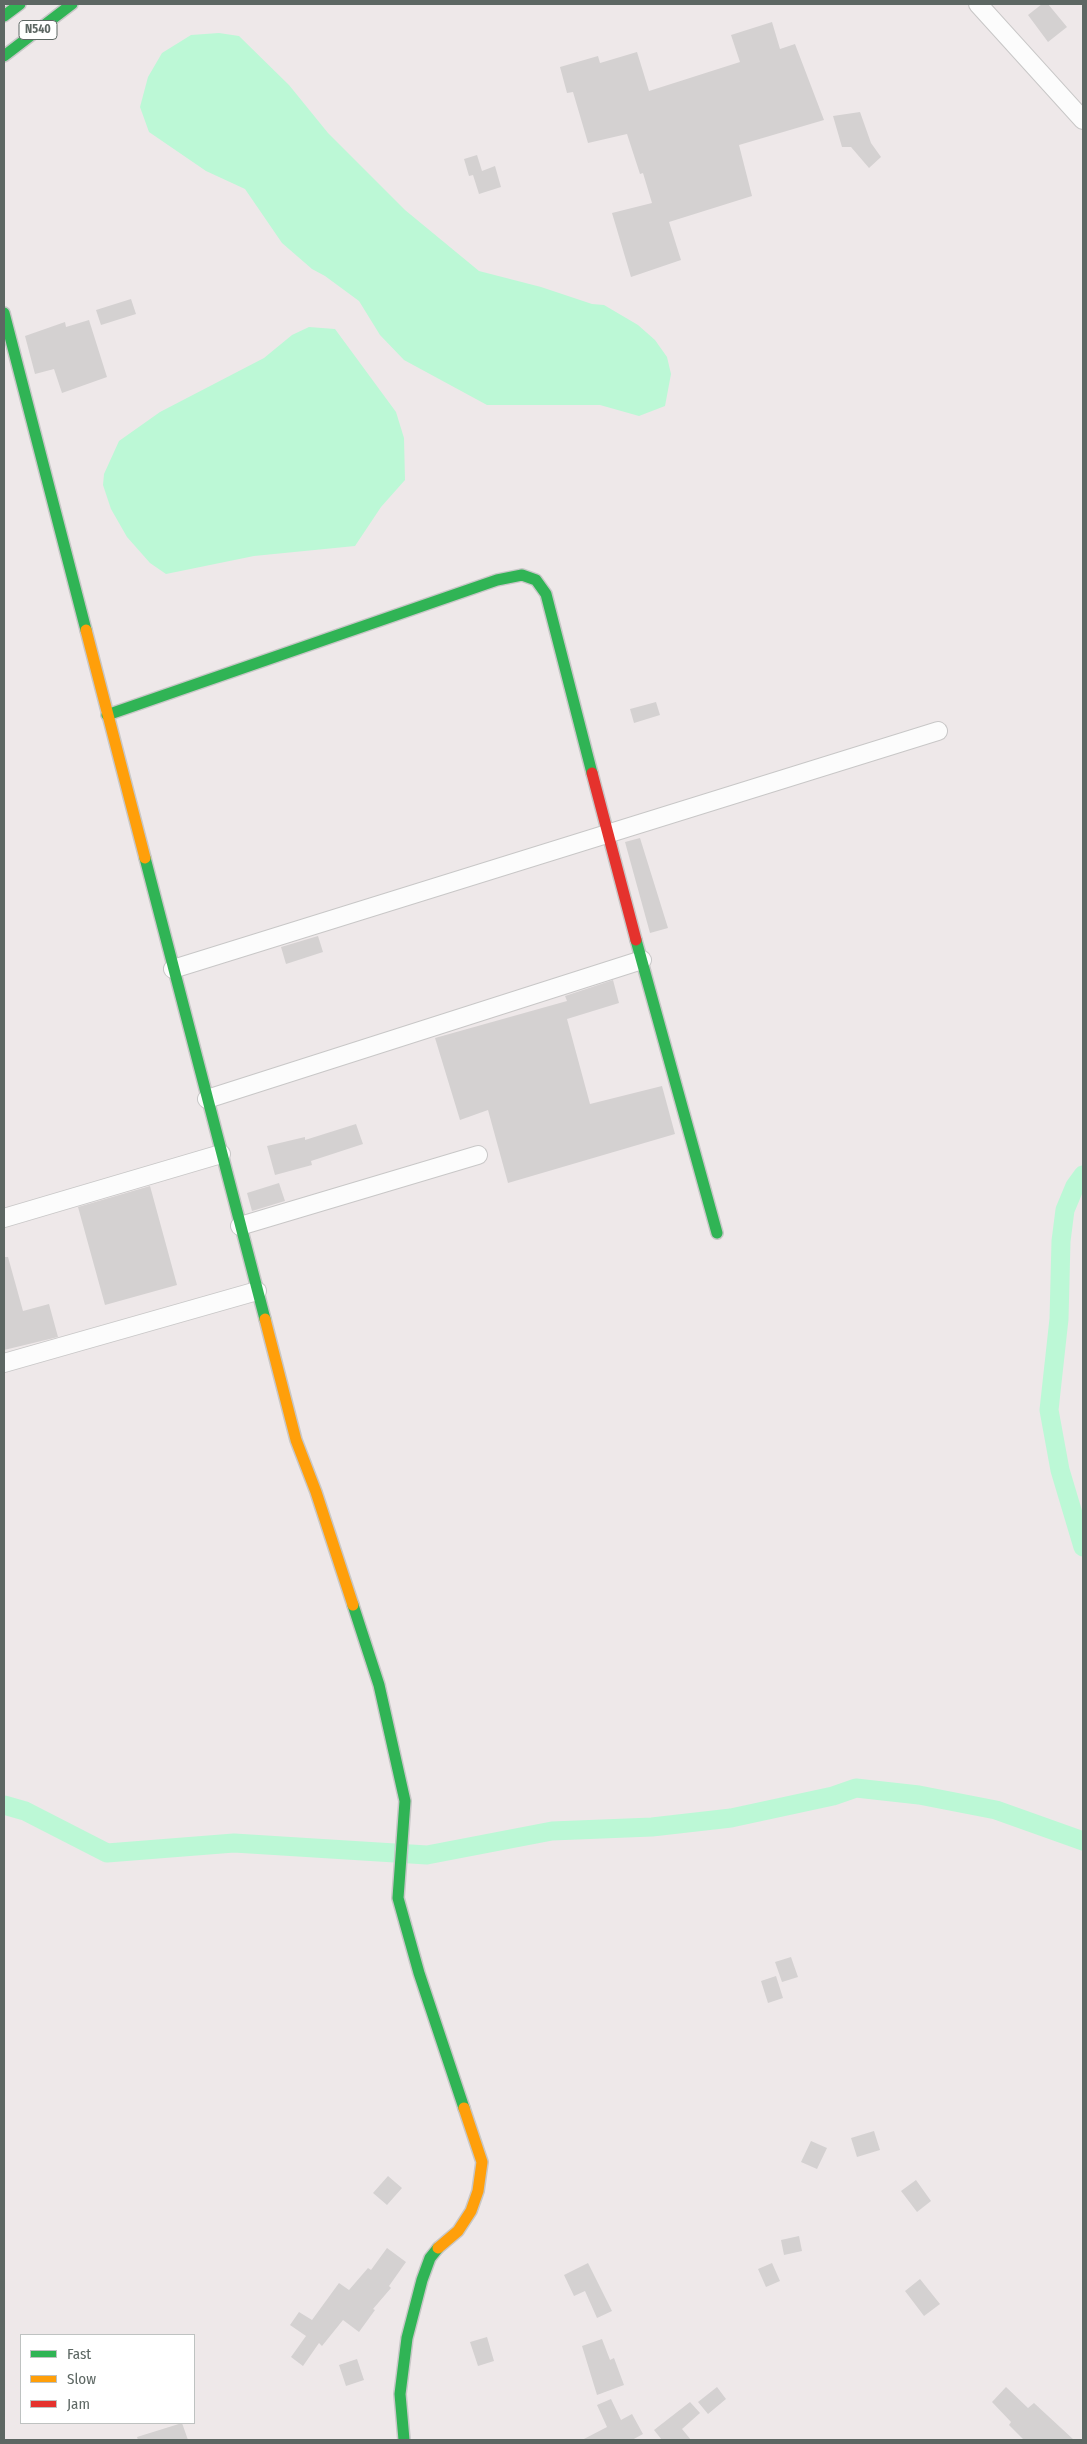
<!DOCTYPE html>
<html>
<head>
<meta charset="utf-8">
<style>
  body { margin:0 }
  #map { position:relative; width:1087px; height:2444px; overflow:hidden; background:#eee8e9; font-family:"Fira Sans Condensed",sans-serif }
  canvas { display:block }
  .frame { position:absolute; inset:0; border:5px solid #5d6763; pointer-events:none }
  .legend { position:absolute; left:20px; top:2334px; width:175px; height:90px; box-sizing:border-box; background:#fff; border:1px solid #bec2c1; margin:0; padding:6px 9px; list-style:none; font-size:15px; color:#5d6763 }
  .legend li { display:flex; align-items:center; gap:10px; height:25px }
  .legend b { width:25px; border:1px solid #bec2c1 }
</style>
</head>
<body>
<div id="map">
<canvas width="1087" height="2444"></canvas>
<div class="frame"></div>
<ul class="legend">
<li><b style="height:6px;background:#30b455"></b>Fast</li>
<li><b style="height:6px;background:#ff9f0a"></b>Slow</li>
<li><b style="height:6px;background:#e5322d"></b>Jam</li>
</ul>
</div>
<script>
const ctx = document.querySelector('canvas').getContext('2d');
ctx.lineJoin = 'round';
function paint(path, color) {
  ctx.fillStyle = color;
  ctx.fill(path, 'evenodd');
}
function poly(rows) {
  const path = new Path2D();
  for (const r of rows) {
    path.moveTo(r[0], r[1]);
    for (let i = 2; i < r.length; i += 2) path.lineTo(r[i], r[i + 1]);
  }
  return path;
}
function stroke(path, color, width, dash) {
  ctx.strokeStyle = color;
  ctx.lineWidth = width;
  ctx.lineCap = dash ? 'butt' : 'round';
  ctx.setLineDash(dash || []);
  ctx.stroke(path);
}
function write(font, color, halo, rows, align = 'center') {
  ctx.font = font + ' "Fira Sans Condensed",sans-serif';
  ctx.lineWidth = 4;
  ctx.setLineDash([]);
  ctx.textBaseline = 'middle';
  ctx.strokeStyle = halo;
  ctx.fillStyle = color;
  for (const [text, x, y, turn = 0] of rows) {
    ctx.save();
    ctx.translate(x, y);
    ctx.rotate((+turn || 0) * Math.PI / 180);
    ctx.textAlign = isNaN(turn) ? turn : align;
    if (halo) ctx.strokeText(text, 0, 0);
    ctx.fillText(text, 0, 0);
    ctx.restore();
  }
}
paint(poly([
  [219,33,239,36,289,85,328,133,405,210,479,271,541,287,592,304,604,305,638,325,655,340,667,357,671,374,665,406,639,416,600,405,487,405,404,360,380,335,359,301,325,276,312,269,282,243,245,189,206,171,149,132,140,107,148,77,162,53,191,35],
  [309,327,335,329,396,412,404,438,405,480,381,507,355,546,254,556,166,574,150,563,127,537,111,509,103,485,104,474,119,441,160,412,264,358,292,335]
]), '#bcf8d6');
stroke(poly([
  [1083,1175,1075,1186,1065,1210,1061,1241,1059,1319,1049,1410,1060,1470,1083,1547],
  [4,1805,25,1811,107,1853,234,1843,427,1855,552,1831,652,1827,731,1818,833,1796,856,1788,919,1795,996,1810,1083,1841]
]), '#bcf8d6', 19);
paint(poly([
  [1042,4,1048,4,1067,27,1048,42,1028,15],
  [772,22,780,49,795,44,824,120,739,145,752,196,669,222,681,260,631,277,612,213,652,203,643,173,640,174,627,134,588,143,573,92,567,93,560,67,598,56,600,63,637,52,649,91,740,62,731,35],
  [860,112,871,143,881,157,869,168,851,147,842,147,833,116],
  [477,155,482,171,495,166,501,187,479,194,473,175,469,176,464,159],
  [131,299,136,314,101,325,96,310],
  [89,320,107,377,62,393,54,369,35,374,25,336,65,322,66,327],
  [656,702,660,715,634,723,630,709],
  [640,838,668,928,650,933,625,842],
  [318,936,323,952,286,964,281,947],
  [613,980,619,1003,567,1019,590,1104,662,1086,675,1134,508,1183,488,1110,460,1120,435,1038,567,1001,565,996],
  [356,1124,363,1144,311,1161,312,1165,275,1175,267,1146,305,1137,305,1140],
  [279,1183,285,1201,252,1211,247,1193],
  [150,1186,177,1285,105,1305,78,1207],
  [4,1257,8,1257,23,1311,49,1304,58,1337,4,1350],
  [791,1957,798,1977,782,1982,775,1962],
  [776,1976,783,1998,768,2003,761,1981],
  [874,2131,880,2150,857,2157,851,2138],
  [811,2141,827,2148,817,2169,801,2162],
  [388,2176,402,2188,387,2205,373,2193],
  [916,2180,931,2201,917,2212,901,2191],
  [799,2236,802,2251,784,2255,781,2240],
  [387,2248,406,2262,389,2286,391,2288,373,2309,375,2310,359,2332,343,2320,322,2346,319,2343,303,2366,291,2357,306,2336,290,2325,299,2312,312,2320,339,2283,349,2290,368,2268,371,2270],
  [588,2263,612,2311,597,2318,585,2291,574,2296,564,2275],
  [772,2263,780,2281,766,2287,758,2269],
  [920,2279,940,2304,924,2316,905,2291],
  [487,2337,494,2361,478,2366,470,2342],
  [602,2339,610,2360,614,2358,624,2385,597,2395,582,2346],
  [357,2359,364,2380,346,2386,339,2365],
  [717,2387,726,2399,708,2414,698,2402],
  [1006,2387,1028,2408,1034,2403,1074,2440,1024,2440,1009,2425,1011,2422,992,2402],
  [611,2399,621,2420,632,2414,643,2434,632,2440,582,2440,607,2427,597,2405],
  [690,2402,700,2413,682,2429,691,2440,662,2440,654,2430],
  [182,2423,188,2440,138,2440,137,2437]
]), '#d4d1d1');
const street = poly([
  [978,4,1083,120],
  [173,969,938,731],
  [207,1099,642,960],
  [4,1218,221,1154],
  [240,1226,478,1155],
  [4,1363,257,1291]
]);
const fast = poly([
  [4,16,20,4],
  [4,56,72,4],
  [4,313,86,630],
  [107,715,497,580,522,575,536,580,546,594,592,773],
  [145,858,265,1319],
  [636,940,717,1233],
  [353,1605,379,1685,405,1801,398,1898,419,1973,464,2108],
  [404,2440,400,2394,407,2338,422,2280,430,2258,438,2248]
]);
const slow = poly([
  [86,630,145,858],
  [265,1319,296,1440,316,1492,353,1605],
  [438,2248,458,2231,471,2211,478,2191,482,2162,464,2108]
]);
const jam = poly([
  [592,773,636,940]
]);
stroke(street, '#c8c7c7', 20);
stroke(fast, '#c8c7c7', 14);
stroke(slow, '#c8c7c7', 14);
stroke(jam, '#c8c7c7', 14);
stroke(street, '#fcfcfc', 18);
stroke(fast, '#30b455', 11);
stroke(slow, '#ff9f0a', 11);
stroke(jam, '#e5322d', 11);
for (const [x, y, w] of [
  [38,30,38]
]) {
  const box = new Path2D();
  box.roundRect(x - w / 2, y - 9.5, w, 19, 4);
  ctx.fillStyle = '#fff';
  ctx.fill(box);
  stroke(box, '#5d6763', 1);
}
write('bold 12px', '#5d6763', null, [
  ["N540",38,30]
]);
</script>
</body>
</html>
